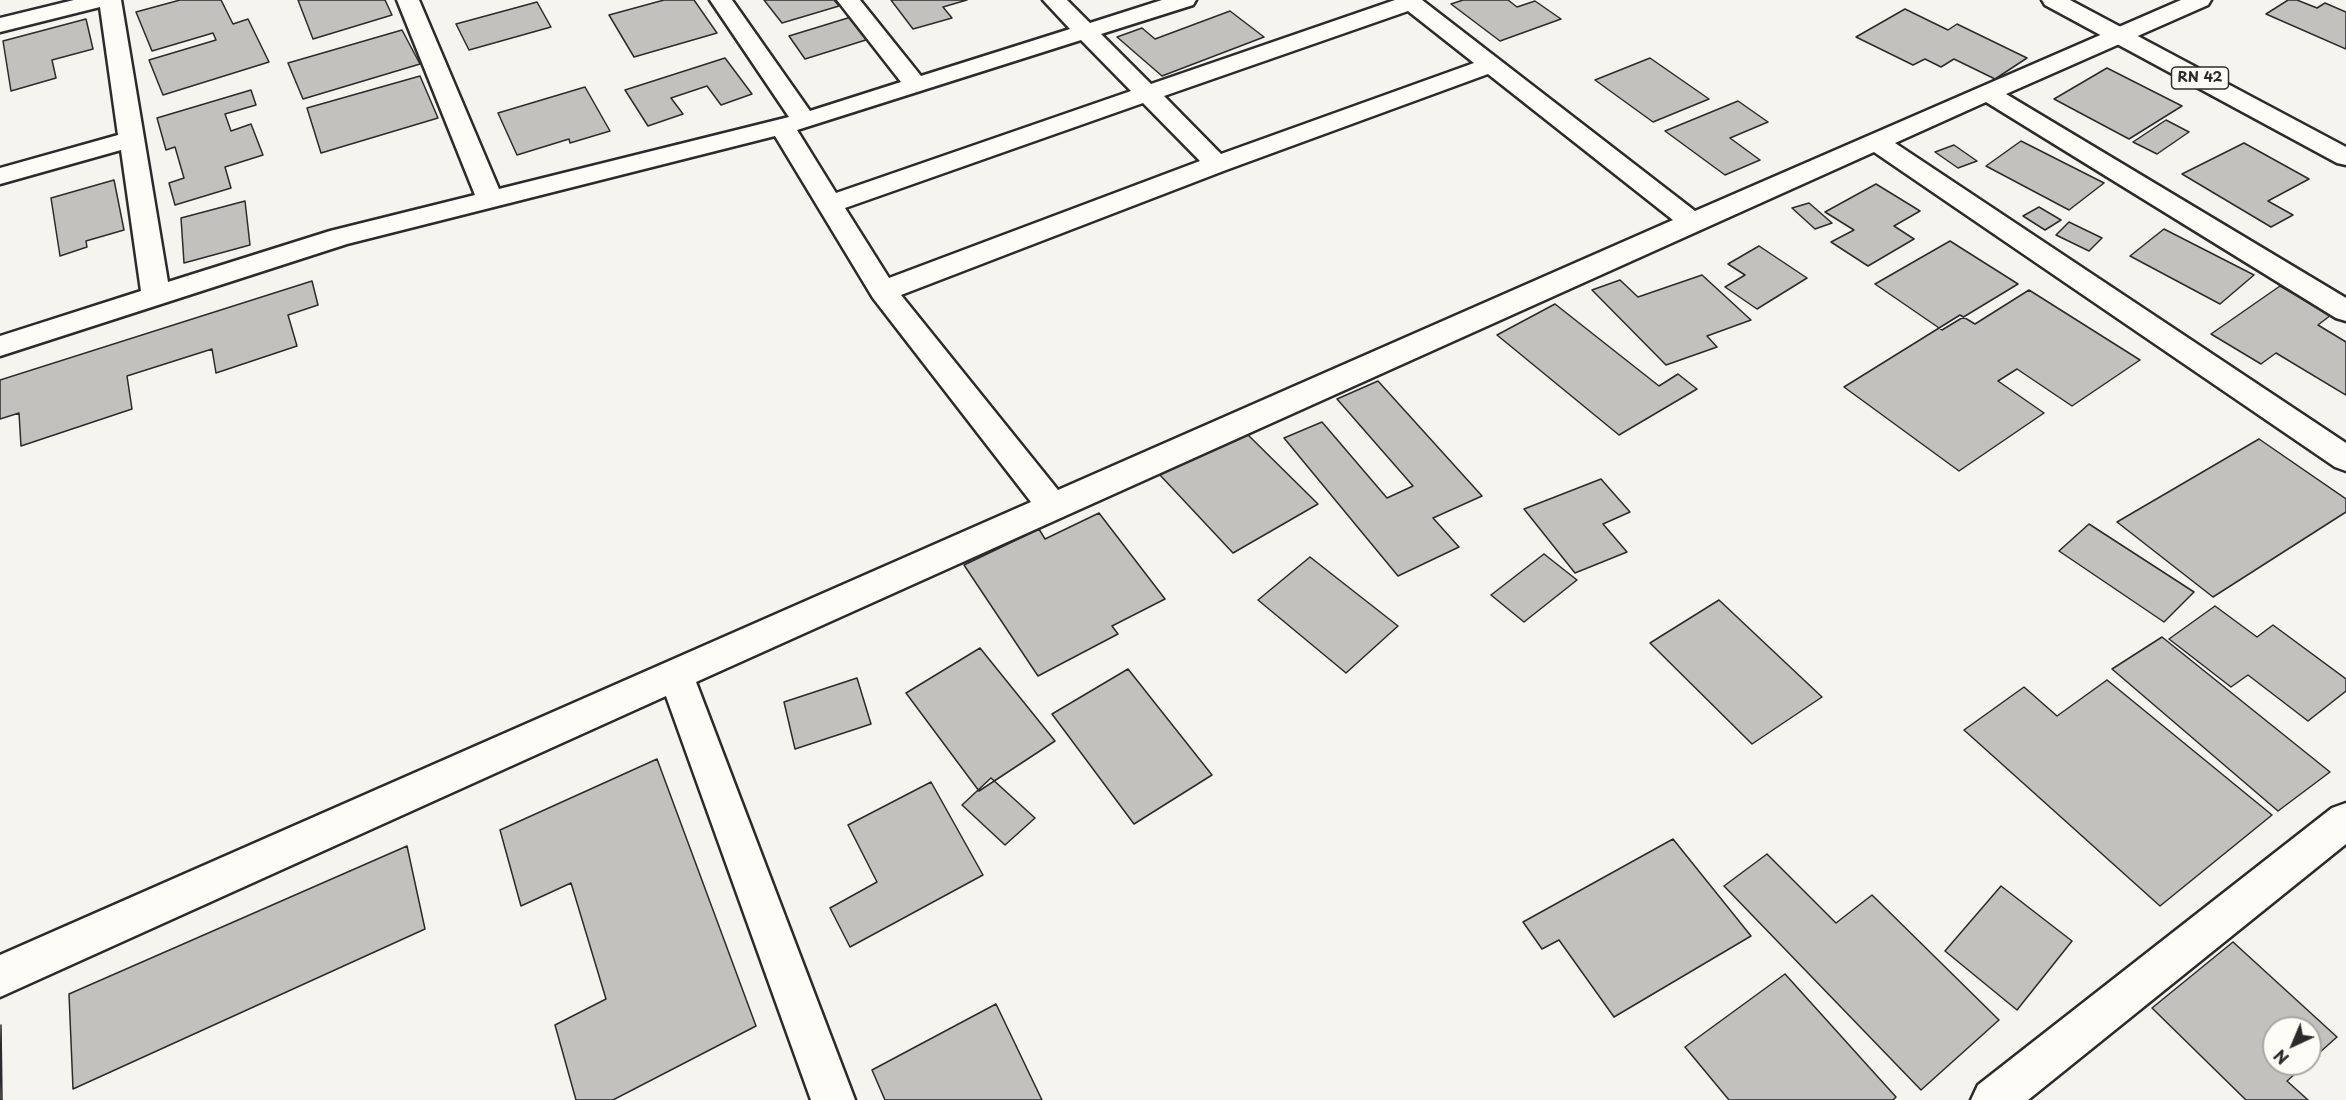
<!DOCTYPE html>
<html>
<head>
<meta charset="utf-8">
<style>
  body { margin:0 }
  #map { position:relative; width:2346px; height:1100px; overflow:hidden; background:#f5f4ef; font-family:"Playpen Sans",sans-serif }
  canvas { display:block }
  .north { position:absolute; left:2262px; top:1016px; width:60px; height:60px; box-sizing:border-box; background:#fdfcf7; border:2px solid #a9a8a5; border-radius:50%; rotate:224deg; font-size:16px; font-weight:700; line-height:24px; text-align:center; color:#2b2b2b }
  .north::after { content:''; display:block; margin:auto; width:21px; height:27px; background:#2b2b2b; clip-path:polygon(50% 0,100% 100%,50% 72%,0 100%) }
</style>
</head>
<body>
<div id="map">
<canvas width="2346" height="1100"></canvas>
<div class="north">N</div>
</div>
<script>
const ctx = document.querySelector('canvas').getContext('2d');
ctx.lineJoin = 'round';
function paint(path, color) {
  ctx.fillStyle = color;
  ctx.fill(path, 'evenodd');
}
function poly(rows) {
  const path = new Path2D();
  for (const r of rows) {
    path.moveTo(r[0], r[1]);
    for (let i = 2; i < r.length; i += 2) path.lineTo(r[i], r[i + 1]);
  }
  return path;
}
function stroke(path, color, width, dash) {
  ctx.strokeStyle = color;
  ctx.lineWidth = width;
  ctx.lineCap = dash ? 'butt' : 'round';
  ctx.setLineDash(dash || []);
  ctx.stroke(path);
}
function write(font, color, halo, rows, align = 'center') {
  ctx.font = font + ' "Playpen Sans",sans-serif';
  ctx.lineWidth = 4.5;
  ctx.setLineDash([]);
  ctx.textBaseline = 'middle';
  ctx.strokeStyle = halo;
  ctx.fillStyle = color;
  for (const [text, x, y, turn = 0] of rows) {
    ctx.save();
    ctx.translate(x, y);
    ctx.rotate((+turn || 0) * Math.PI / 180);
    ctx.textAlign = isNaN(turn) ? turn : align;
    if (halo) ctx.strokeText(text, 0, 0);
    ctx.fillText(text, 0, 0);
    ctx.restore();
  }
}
const building = poly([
  [180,0,221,0,233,24,248,19,269,62,163,95,149,60,216,40,213,33,152,51,136,12,180,0],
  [298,0,385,0,392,15,313,39,298,0],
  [664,0,694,0,717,33,634,57,609,15,664,0],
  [764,0,834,0,839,6,782,23,764,0],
  [891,0,967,0,943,7,952,18,913,29,891,0],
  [1463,0,1508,0,1517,7,1535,1,1561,19,1500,41,1451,4,1463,0],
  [2288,0,2297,0,2317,8,2325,3,2346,12,2346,49,2266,14,2288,0],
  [537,2,551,27,469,50,456,24,537,2],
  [1905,9,1948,30,1957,24,2027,58,1995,79,1954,59,1941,67,1925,59,1913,65,1856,37,1905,9],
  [1230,11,1264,37,1162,76,1117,37,1142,28,1155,39,1230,11],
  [851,17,869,39,805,59,789,36,851,17],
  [86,19,93,49,52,60,56,78,11,91,3,41,86,19],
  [402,30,420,64,303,99,288,63,402,30],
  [725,58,752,94,721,105,707,86,671,98,683,114,648,126,625,90,725,58],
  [1650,58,1709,99,1653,122,1595,80,1650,58],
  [2107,68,2182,106,2129,139,2054,99,2107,68],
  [420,76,438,118,321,153,307,108,420,76],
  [585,87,610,131,570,143,569,139,517,155,498,113,585,87],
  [251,90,256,105,225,114,231,131,251,124,263,155,225,167,231,188,175,205,169,183,184,178,175,147,166,150,157,118,251,90],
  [1738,101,1768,122,1730,138,1760,160,1725,175,1665,131,1738,101],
  [2166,120,2189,132,2157,154,2133,142,2166,120],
  [2021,141,2104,183,2069,210,1986,166,2021,141],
  [2244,143,2309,179,2268,201,2293,215,2271,227,2182,174,2244,143],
  [1954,145,1977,161,1958,168,1935,152,1954,145],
  [114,180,124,230,86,241,87,247,60,256,51,198,114,180],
  [1876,184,1920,211,1894,226,1914,239,1868,266,1831,242,1854,230,1825,212,1876,184],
  [245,201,250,245,184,263,181,218,245,201],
  [1809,203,1832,223,1815,229,1792,208,1809,203],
  [2039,207,2061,220,2045,230,2023,216,2039,207],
  [2069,222,2102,238,2089,251,2056,235,2069,222],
  [2164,229,2254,275,2220,304,2130,256,2164,229],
  [1950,241,2018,284,1942,330,1875,284,1950,241],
  [1759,246,1807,278,1757,309,1725,287,1745,275,1728,264,1759,246],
  [1702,275,1751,320,1707,336,1717,347,1666,365,1592,290,1620,280,1638,297,1702,275],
  [312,281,318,305,288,315,297,346,216,373,212,349,127,376,132,409,21,446,19,413,0,419,0,380,312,281],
  [2280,286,2331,315,2318,325,2346,342,2346,395,2276,353,2261,364,2211,334,2280,286],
  [2029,290,2140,360,2072,406,2017,369,1998,381,2044,413,1959,471,1844,387,1960,315,1975,324,2029,290],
  [1555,304,1659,386,1678,374,1697,389,1619,435,1497,335,1555,304],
  [1378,381,1482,496,1433,518,1459,547,1398,576,1284,438,1322,422,1387,498,1413,486,1337,399,1378,381],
  [1242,429,1318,504,1233,553,1159,474,1242,429],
  [2259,439,2346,499,2346,512,2213,597,2117,522,2259,439],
  [1601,479,1630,512,1603,524,1627,552,1575,573,1524,509,1601,479],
  [1099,513,1165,599,1112,626,1118,634,1038,676,964,565,1039,529,1045,539,1099,513],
  [2089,524,2194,592,2164,622,2059,551,2089,524],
  [1544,554,1577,580,1524,622,1491,595,1544,554],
  [1310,557,1398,626,1346,673,1258,600,1310,557],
  [1719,600,1822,697,1752,744,1650,643,1719,600],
  [2215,606,2257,637,2273,625,2346,679,2346,691,2308,721,2248,675,2231,687,2169,639,2215,606],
  [2162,637,2330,772,2278,811,2112,669,2162,637],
  [980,648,1055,741,979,791,906,693,980,648],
  [1128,669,1212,775,1134,824,1052,714,1128,669],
  [857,678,871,724,795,749,784,702,857,678],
  [2107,680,2272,815,2160,906,1964,730,2024,687,2057,716,2107,680],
  [657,759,756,1026,613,1100,576,1100,555,1025,606,999,571,883,521,906,500,830,657,759],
  [991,778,1035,818,1005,845,962,805,991,778],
  [931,782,983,875,850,947,830,908,877,882,848,825,931,782],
  [1673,839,1751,936,1614,1017,1559,940,1542,949,1523,922,1673,839],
  [407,846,425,929,73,1089,69,994,407,846],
  [1767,854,1836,923,1872,895,1999,1020,1921,1090,1724,886,1767,854],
  [2001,886,2072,941,2017,1010,1945,951,2001,886],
  [2233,942,2337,1037,2310,1061,2310,1028,2274,1028,2274,1064,2306,1064,2287,1081,2308,1100,2246,1100,2152,1008,2233,942],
  [1785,974,1896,1097,1893,1100,1729,1100,1685,1047,1785,974],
  [996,1004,1042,1100,885,1100,872,1070,996,1004],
  [1,1025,2,1100,0,1100,1,1025]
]);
paint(building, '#c2c1be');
stroke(building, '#2b2b2b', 1.5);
const minor = poly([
  [74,0,121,0,168,282,330,231,475,195,397,0,419,0,499,189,789,117,710,0,732,0,810,111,901,82,837,0,860,0,921,76,1070,29,1043,0,1067,0,1090,23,1162,0,1196,0,1193,5,1101,34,1151,84,1395,0,1422,0,1695,211,2181,0,2211,0,2208,5,2006,94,2346,298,2346,321,2336,318,1986,102,1895,143,2346,443,2346,471,2335,467,1874,152,696,682,855,1100,811,1100,666,696,0,997,0,955,1031,502,873,298,775,136,347,244,0,356,0,336,141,291,121,150,0,184,0,168,118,135,100,7,0,32,0,18,74,0],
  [1408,11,1474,63,1221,154,1164,96,1408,11],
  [1081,40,1131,91,836,193,797,130,1081,40],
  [1488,74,1673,220,1058,490,901,295,1226,170,1488,74],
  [1143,103,1200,161,889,278,845,208,1143,103],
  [2346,803,2346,844,2028,1100,1971,1100,1978,1085,2332,808,2346,803]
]);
const primary = poly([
  [2042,0,2070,0,2346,147,2346,165,2337,163,2045,5,2042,0]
]);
stroke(minor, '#2b2b2b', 5);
stroke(primary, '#2b2b2b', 5);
paint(minor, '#fdfcf7');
paint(primary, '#fdfcf7');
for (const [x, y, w] of [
  [2200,78,57]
]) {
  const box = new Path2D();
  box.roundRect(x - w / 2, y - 11, w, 22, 4.5);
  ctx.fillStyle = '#fdfcf7';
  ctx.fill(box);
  stroke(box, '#2b2b2b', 1.5);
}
write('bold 14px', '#2b2b2b', null, [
  ["RN 42",2200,78]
]);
</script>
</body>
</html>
